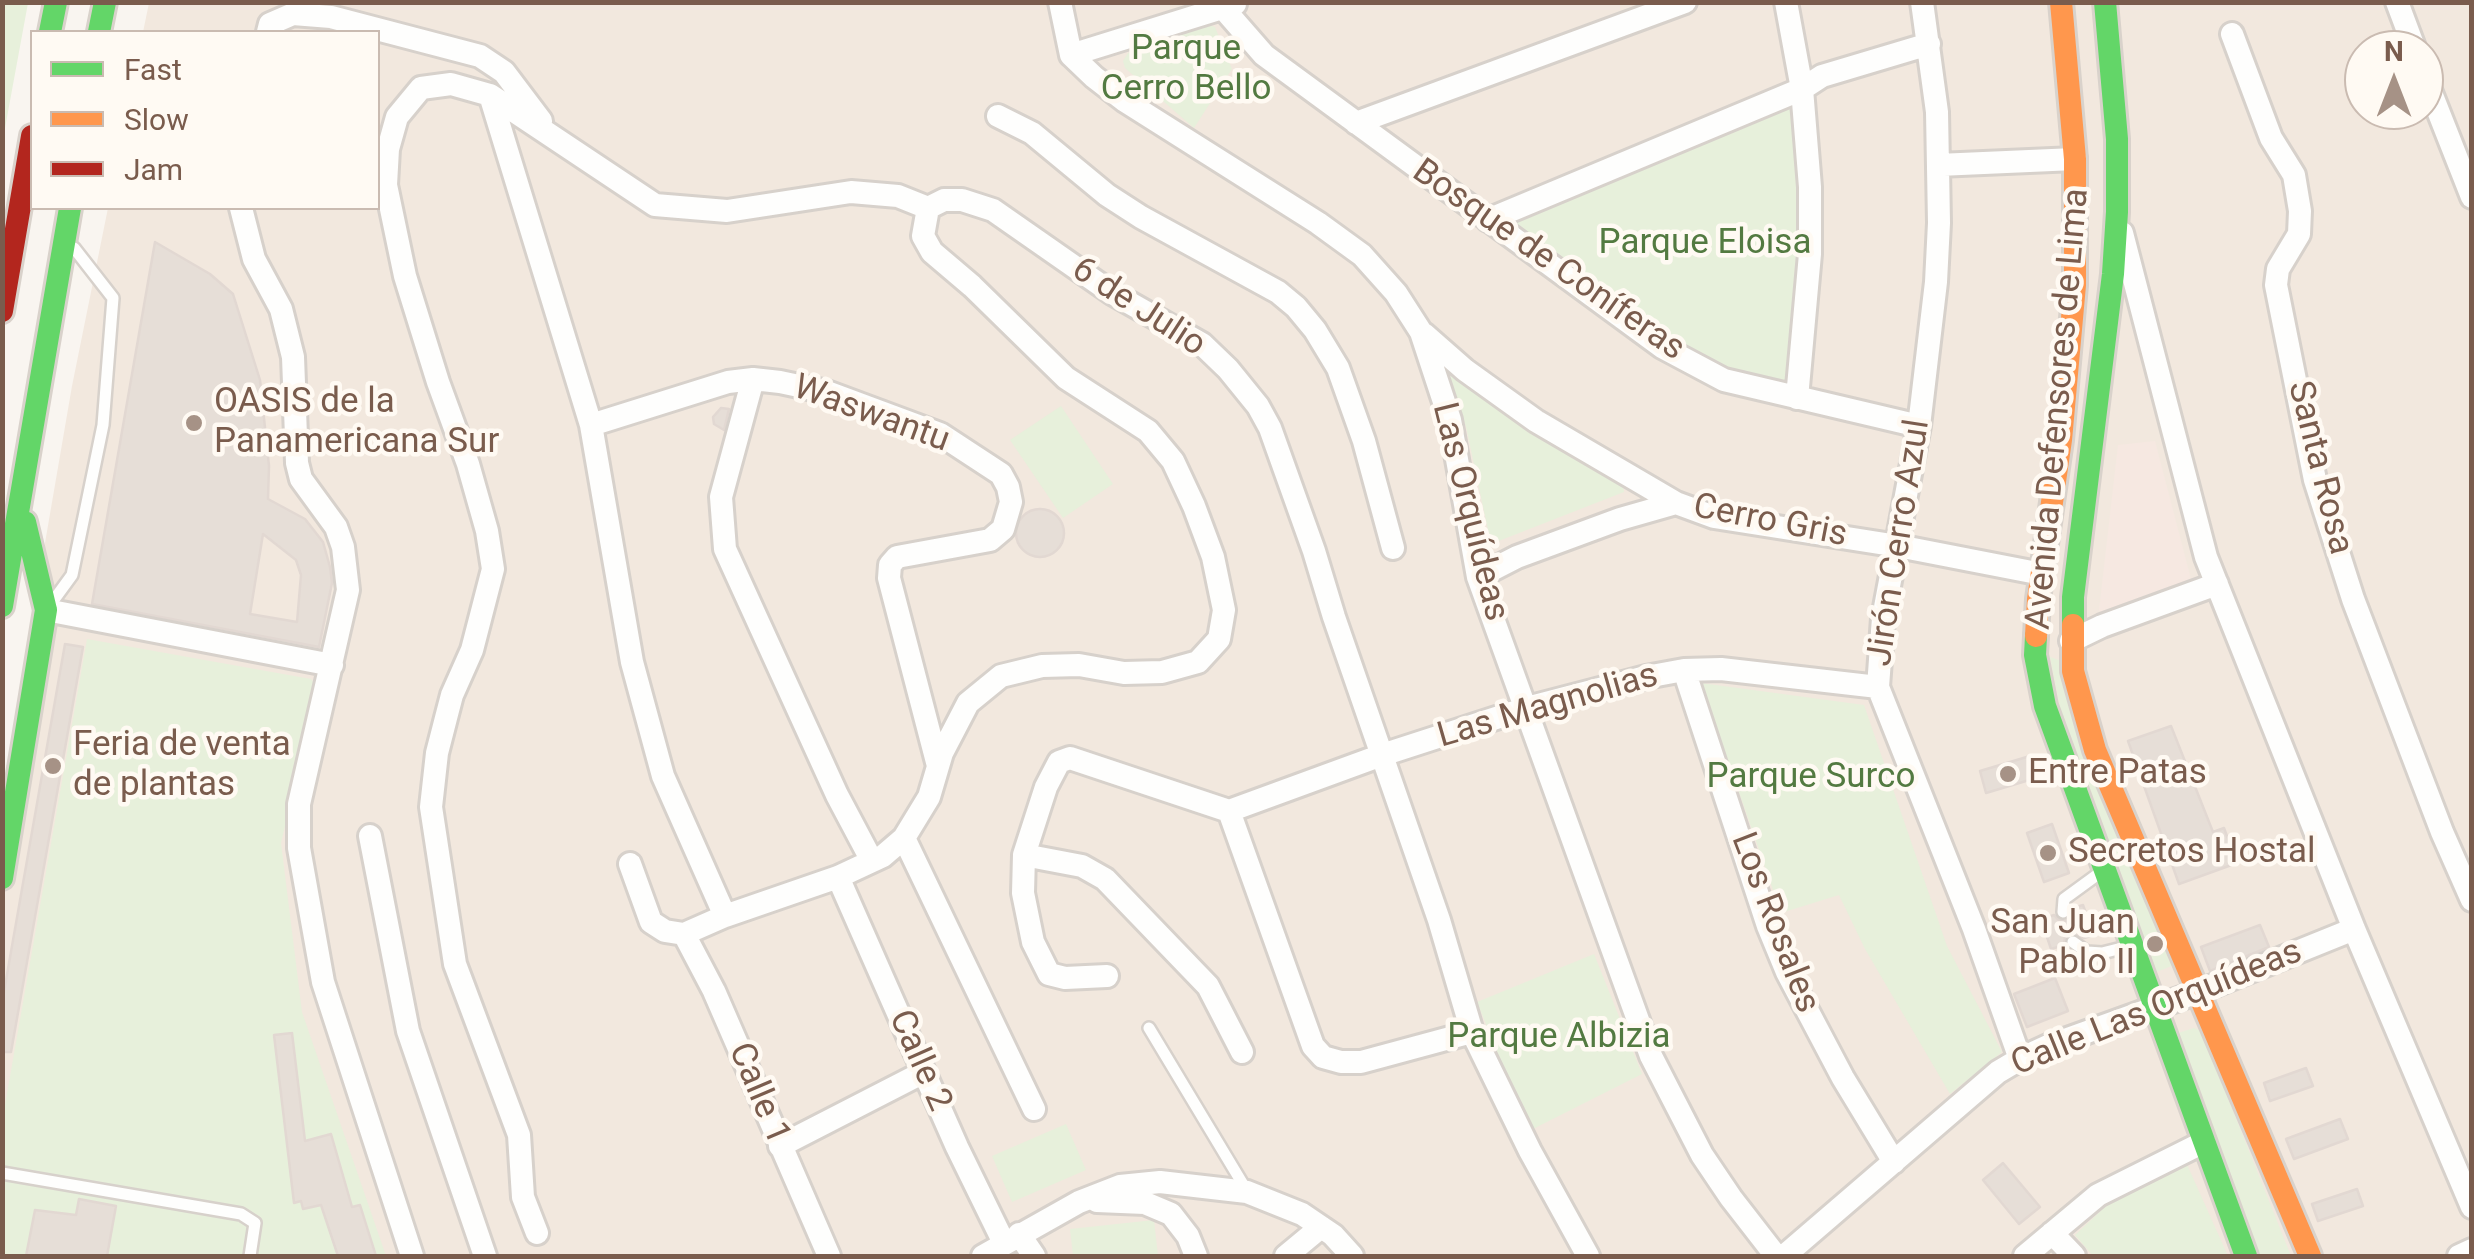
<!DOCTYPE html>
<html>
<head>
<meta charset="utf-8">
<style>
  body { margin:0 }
  #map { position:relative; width:2474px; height:1259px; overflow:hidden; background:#f9f5f0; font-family:Roboto,sans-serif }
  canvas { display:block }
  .frame { position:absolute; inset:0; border:5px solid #7a5c4d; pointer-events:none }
  .legend { position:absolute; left:30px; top:30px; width:350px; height:180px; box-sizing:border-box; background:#fffaf3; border:2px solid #cabbb1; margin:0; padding:12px 18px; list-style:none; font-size:30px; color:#7a5c4d }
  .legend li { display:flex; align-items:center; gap:20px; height:50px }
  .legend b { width:50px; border:2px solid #cabbb1 }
  .north { position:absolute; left:2344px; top:30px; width:100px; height:100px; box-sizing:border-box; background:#fffaf3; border:2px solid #cabbb1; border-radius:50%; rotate:0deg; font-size:28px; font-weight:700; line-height:40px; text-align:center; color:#7a5c4d }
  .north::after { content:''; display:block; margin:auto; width:35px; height:45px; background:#a69286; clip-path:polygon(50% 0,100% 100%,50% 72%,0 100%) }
</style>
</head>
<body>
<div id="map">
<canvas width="2474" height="1259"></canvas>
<div class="frame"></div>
<ul class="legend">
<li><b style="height:12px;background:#63d668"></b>Fast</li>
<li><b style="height:12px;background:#ff974d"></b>Slow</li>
<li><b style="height:12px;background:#b3261e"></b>Jam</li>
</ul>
<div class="north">N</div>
</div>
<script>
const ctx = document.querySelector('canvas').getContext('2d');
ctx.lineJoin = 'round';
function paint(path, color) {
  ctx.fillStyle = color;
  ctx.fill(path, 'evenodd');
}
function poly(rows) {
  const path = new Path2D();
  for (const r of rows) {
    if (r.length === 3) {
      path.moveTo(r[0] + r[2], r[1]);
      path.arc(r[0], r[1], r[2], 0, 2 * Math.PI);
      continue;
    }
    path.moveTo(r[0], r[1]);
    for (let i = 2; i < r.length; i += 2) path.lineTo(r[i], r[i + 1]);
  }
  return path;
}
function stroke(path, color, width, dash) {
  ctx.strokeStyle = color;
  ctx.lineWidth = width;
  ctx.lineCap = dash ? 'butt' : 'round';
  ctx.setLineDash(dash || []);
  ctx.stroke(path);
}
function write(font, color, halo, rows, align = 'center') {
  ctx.font = font + ' Roboto,sans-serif';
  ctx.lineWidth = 9;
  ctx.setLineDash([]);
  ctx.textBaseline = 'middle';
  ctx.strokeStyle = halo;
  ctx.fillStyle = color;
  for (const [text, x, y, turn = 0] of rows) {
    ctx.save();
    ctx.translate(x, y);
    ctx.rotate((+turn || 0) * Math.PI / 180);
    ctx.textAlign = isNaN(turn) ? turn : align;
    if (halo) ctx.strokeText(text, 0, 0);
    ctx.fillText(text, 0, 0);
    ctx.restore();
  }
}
paint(poly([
  [149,3,2471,3,2471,1256,3,1256,3,787,72,386,108,208,378,208,378,32,143,32],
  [2364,50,2424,50,2424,110,2364,110]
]), '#f2e8de');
paint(poly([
  [2155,441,2192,583,2103,615,2099,610,2118,445]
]), '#f6e8e1');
paint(poly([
  [3,2,28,3,3,139,2,3],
  [1198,22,1215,27,1232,69,1194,128,1125,68,1123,61,1128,53],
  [1795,104,1804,197,1789,386,1723,372,1499,222],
  [1453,375,1623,486,1624,492,1491,544,1466,427,1449,377],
  [1061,406,1113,484,1063,518,1010,440],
  [87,639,311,679,318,688,281,843,302,1012,386,1256,3,1256,3,1116],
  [2050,657,2062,661,2174,965,2154,973,2065,733],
  [1701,683,1864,705,1947,946,2002,1052,1950,1094,1865,949,1839,895,1781,913],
  [1594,954,1642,1074,1529,1131,1477,1002],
  [2194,1028,2201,1031,2291,1256,2260,1256,2178,1033],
  [1066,1124,1086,1170,1012,1202,992,1156],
  [2185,1160,2228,1256,2093,1256,2075,1235,2121,1192],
  [1154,1220,1158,1256,1073,1256,1070,1229]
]), '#e7f0db');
const building = poly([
  [155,242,210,274,233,294,260,380,269,466,268,499,305,519,323,542,330,567,332,583,319,647,92,604,155,242],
  [263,534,296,560,301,575,297,622,250,614,263,534],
  [721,408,729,409,724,430,714,424,713,417,721,408],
  [1040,533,24],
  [65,644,83,647,11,1052,2,1052,2,1003,65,644],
  [2171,726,2213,832,2224,828,2237,863,2179,884,2128,741,2171,726],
  [2030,756,2036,778,1986,793,1980,771,2030,756],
  [2052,824,2069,873,2044,882,2027,833,2052,824],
  [2083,905,2094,935,2084,938,2070,933,2065,937,2064,945,2051,949,2041,919,2054,915,2059,920,2066,921,2073,908,2083,905],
  [2260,925,2269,947,2210,971,2201,947,2260,925],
  [2055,978,2068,1011,2027,1027,2014,994,2055,978],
  [292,1033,305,1141,331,1134,352,1207,360,1205,376,1256,338,1256,321,1205,303,1209,301,1201,294,1203,274,1035,292,1033],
  [2306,1068,2313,1086,2270,1101,2264,1083,2306,1068],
  [2340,1119,2348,1139,2294,1159,2286,1139,2340,1119],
  [2003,1163,2040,1207,2019,1224,1983,1180,2003,1163],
  [2357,1189,2363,1206,2318,1221,2312,1204,2357,1189],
  [79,1199,116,1206,107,1256,26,1256,35,1210,76,1215,79,1199]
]);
paint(building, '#e6ded7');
stroke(building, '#e2d8d2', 2.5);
const lane = poly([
  [53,601,72,575,103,425,113,298,74,248],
  [2063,912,2064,899,2101,872],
  [2073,942,2087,952,2102,953,2130,946],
  [1149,1028,1247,1191],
  [2,1173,241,1214,255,1223,250,1256]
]);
const street = poly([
  [1060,2,1071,55,1094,77,1125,101,1318,223,1362,255,1396,293,1421,332,1450,420,1478,577,1651,1056,1702,1155,1731,1198,1776,1256],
  [1786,2,1802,89,1810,187,1810,254,1797,398],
  [1922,2,1937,112,1939,223,1936,282,1919,426,1883,618,1878,687,1974,929,2020,1059],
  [2397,2,2415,50],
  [1223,8,1264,55,1662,347,1724,380,1919,426],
  [268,32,270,24,293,14,331,17,480,56,504,72,541,121],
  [2232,34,2271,138,2294,175,2300,211,2299,234,2278,269,2276,285,2315,480,2353,599,2442,832,2472,900],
  [1071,55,1235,4],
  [2424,75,2472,197],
  [490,95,591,425,632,662,663,776,725,916],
  [998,116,1032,133,1107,195,1141,217,1278,292,1296,307,1315,330,1338,368,1364,441,1393,548],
  [1356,123,1685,2],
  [1938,165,2075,159],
  [241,208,254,259,281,309,293,357,297,463,301,479,336,527,343,547,348,590,299,804,299,848,323,982,412,1256],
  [928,208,944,200,962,200,993,210,1112,293,1202,344,1228,369,1258,406,1270,428,1314,551,1334,617,1439,920,1472,1032,1530,1151,1588,1256],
  [1488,220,1802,89,1822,76,1929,44],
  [2122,233,2206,557,2354,929,2472,1207],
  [1424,334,1465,370,1536,421,1676,503,1714,517,1898,546,2042,574],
  [753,379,721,497,725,549,837,795,872,861],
  [591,425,728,382,753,379,780,382,827,392,940,434,1001,474,1008,487,1011,502,1003,529,990,540,897,557,890,565,889,578,938,766],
  [1478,577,1517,557,1620,519,1676,503],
  [46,610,332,665],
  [2071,641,2102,626,2217,584],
  [1684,670,1768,926,1787,972,1843,1078,1894,1162],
  [1229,811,1382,755,1527,708,1646,677,1684,670,1721,669,1878,687],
  [1229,811,1313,1046,1323,1057,1341,1062,1361,1062,1472,1032],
  [370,836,408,1031,485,1256],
  [904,838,1034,1109],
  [1024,855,1082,866,1105,879,1208,986,1242,1052],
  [630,864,651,922,665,931,684,934,725,916,838,877,883,856,904,838,929,797,942,753,968,703,1001,676,1042,666,1079,665,1124,673,1162,672,1198,662,1219,639,1224,610,1213,557,1194,506,1173,461,1148,431,1066,378,972,286,932,252,923,236,928,208],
  [838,877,957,1147,1004,1243],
  [684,934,714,991,829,1256],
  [1107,976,1065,978,1049,974,1033,942,1023,893,1024,855,1046,787,1059,762,1070,758,1229,811],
  [780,1146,924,1072],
  [1097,1201,1145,1203,1171,1214,1188,1236,1196,1256],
  [537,1233,523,1197,519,1135,455,964,431,807,437,753,446,718,452,695,472,650,493,569,487,531,468,464,438,382,405,276,386,185,388,149,397,117,421,88,451,84,490,95,655,205,727,211,851,192,898,196,928,208],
  [2052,1233,2074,1256],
  [1019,1234,1034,1256],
  [983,1256,1079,1202,1120,1186,1160,1182,1247,1192,1302,1214,1333,1235,1352,1256],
  [1286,1256,1321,1227],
  [1784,1256,1998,1072,2020,1059,2048,1046,2198,992,2354,929],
  [2025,1256,2098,1195,2204,1142],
  [2459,1256,2472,1250]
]);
const fast = poly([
  [50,32,56,2],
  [99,32,105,2],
  [25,522,46,610],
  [2,606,70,208],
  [2073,625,2073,597,2113,274,2117,212,2117,139,2105,2],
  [2036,636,2035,655,2045,706,2246,1256],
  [2,878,46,610]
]);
const slow = poly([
  [2073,625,2073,671,2095,750,2310,1256],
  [2036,636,2038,599,2061,440,2075,285,2075,159,2061,2]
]);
const jam = poly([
  [2,311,32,136]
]);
stroke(lane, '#d7d1cb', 16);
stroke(street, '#d7d1cb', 28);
stroke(fast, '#d9d2cb', 28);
stroke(slow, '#d9d2cb', 28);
stroke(jam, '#d9d2cb', 28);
stroke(lane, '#fefefd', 11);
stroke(street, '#fefefd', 22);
stroke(fast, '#63d668', 22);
stroke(slow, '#ff974d', 22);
stroke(jam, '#b3261e', 22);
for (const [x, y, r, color] of [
  [194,423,10,"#a69286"],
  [53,766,10,"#a69286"],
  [2008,774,10,"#a69286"],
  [2048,853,10,"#a69286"],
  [2155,944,10,"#a69286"]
]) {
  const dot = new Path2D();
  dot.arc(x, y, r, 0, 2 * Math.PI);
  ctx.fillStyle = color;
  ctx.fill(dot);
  stroke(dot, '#fffaf3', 4);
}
write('35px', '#537a41', '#fffaf3', [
  ["Parque",1186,50],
  ["Cerro Bello",1186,90],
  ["Parque Eloisa",1705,244],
  ["Parque Surco",1811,778],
  ["Parque Albizia",1559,1038]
]);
write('35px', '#7a5c4d', '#fffaf3', [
  ["Bosque de Coníferas",1548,261,35],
  ["6 de Julio",1138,308,33],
  ["Avenida Defensores de Lima",2059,409,-85],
  ["Waswantu",871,415,20],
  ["Santa Rosa",2319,468,76],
  ["Las Orquídeas",1469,512,76],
  ["Cerro Gris",1770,522,11],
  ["Jirón Cerro Azul",1900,543,-81],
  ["Las Magnolias",1548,707,-16],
  ["Los Rosales",1774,923,69],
  ["Calle Las Orquídeas",2157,1009,-22],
  ["Calle 2",919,1061,66],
  ["Calle 1",758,1094,67]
]);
write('35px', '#7a5c4d', '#fffaf3', [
  ["OASIS de la",214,403],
  ["Panamericana Sur",214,443],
  ["Feria de venta",73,746],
  ["de plantas",73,786],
  ["Entre Patas",2028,774],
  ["Secretos Hostal",2068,853],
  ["San Juan",2135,924,"right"],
  ["Pablo II",2135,964,"right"]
], 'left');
</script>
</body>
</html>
